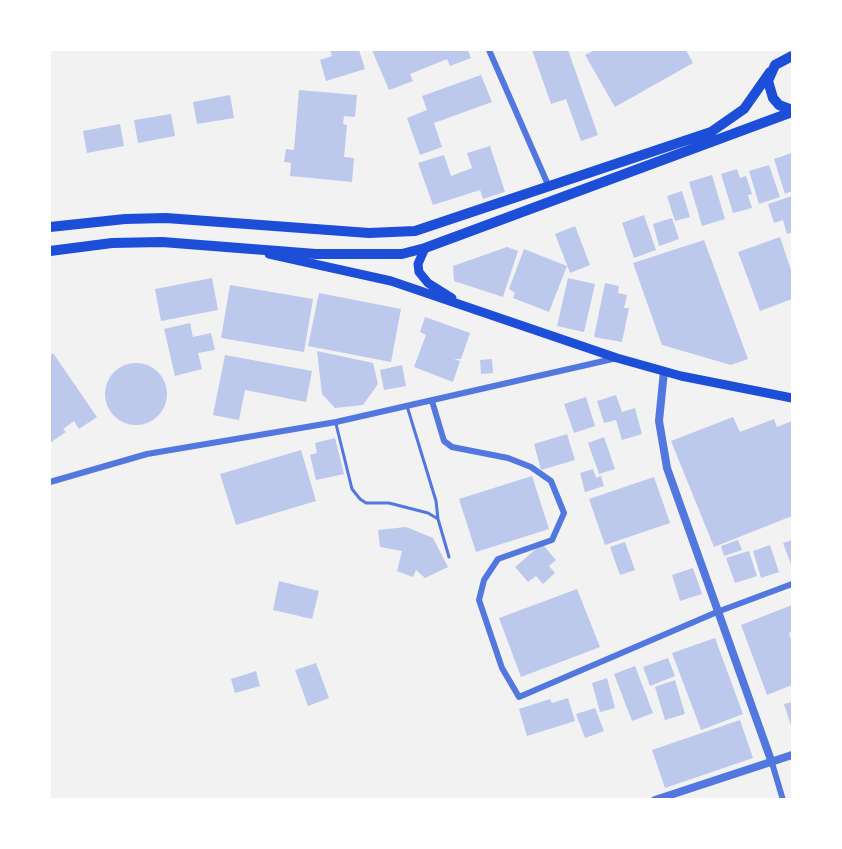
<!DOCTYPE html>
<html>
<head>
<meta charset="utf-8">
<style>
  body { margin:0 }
  #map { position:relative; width:842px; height:849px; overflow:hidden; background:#f2f2f2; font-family:"Zilla Slab",serif }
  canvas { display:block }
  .frame { position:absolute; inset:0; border:51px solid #fff; pointer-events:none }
</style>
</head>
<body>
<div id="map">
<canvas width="842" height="849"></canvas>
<div class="frame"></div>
</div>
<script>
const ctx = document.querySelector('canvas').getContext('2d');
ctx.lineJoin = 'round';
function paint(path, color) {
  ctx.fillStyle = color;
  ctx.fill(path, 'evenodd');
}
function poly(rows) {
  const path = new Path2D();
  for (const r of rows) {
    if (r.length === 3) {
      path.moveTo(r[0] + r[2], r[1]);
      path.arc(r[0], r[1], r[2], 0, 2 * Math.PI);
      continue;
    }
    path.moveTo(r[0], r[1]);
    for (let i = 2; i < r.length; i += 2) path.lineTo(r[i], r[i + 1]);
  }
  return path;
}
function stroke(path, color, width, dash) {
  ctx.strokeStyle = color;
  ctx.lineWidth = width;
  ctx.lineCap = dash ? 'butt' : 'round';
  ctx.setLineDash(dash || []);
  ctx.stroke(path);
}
paint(poly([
  [330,50,359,50,365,69,326,81,320,60,332,56],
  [372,50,468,50,471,58,450,66,447,59,410,74,413,81,389,90],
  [532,50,568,50,598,135,581,141,566,99,551,104],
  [595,50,686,50,693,63,615,107,585,55],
  [481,75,492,102,434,123,442,147,420,155,407,118,427,110,422,96],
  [299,90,357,95,355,117,344,116,343,124,347,125,344,157,354,158,352,182,290,176,291,163,284,162,286,149,294,150],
  [230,95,234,118,197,124,193,102],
  [171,114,175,136,138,143,134,120],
  [120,124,124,146,87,153,83,131],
  [490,146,505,192,483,199,480,190,433,205,418,163,444,155,451,176,472,168,467,153],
  [792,153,792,191,785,194,774,159],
  [769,165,780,197,759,204,749,171],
  [737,169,740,178,746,176,752,194,748,195,752,208,733,213,721,174],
  [712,175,725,219,702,226,689,182],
  [682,191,690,217,675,221,667,196],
  [792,196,792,232,787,234,783,220,774,223,768,204],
  [644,215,656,250,634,258,622,223],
  [672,218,679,239,659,246,653,224],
  [575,226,590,265,570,273,555,234],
  [780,237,792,273,792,299,760,311,738,252],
  [704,240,748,359,731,365,662,345,633,263],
  [507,247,518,251,503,297,454,281,453,266],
  [524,249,567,266,549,312,513,298,515,293,509,289],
  [212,278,218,310,161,321,155,289],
  [568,278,595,284,584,332,557,326],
  [605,283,619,286,618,293,627,295,624,308,629,308,622,342,594,337],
  [230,285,313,299,304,352,221,338],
  [319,293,401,309,391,362,308,346],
  [425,317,470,333,461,359,454,359,460,361,453,382,414,367,426,335,420,332],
  [190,323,193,337,211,333,215,350,198,353,202,369,175,376,164,329],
  [317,351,373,363,378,384,363,405,335,408,322,394],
  [53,353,97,417,79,429,74,421,63,429,66,432,50,443,50,356],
  [225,355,312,371,306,402,245,390,239,420,213,415],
  [492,359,493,373,481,374,480,360],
  [136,394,31],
  [402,365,406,386,384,390,380,370],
  [616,395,622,412,635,408,642,434,622,440,616,420,604,423,597,401],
  [586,397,595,426,574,433,564,404],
  [733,417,740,432,774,419,777,427,792,421,792,516,714,547,671,441],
  [567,434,575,460,541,470,534,444],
  [604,437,615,469,599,474,588,443],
  [335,438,344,474,316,480,310,455,317,453,315,443],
  [301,450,316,501,236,525,220,474],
  [593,469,596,478,601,476,604,486,585,492,580,473],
  [532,476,549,529,476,552,459,499],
  [654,477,670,523,605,545,589,499],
  [406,527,433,538,448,567,425,578,416,570,413,577,397,571,402,551,380,547,378,530],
  [738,540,742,550,724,556,721,546],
  [792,540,792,567,783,543],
  [625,542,635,570,620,575,610,547],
  [542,544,556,560,549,566,555,573,543,584,536,576,528,582,515,567],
  [770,545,779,572,761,578,753,551],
  [749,551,757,576,735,583,726,558],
  [693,568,702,594,680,601,672,575],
  [279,581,319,591,312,619,273,610],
  [577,589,600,647,521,677,499,618],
  [792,605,792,631,789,633,792,643,792,685,767,695,741,625],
  [715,638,743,714,701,730,672,653],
  [668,658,675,676,650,686,643,667],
  [316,663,329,698,308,706,295,670],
  [635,666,653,713,632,721,614,674],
  [256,671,260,686,235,693,231,679],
  [607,678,615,708,600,712,592,683],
  [675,680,685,714,665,720,655,687],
  [568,698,575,721,527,736,519,709,550,699,552,703],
  [792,702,792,729,784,704],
  [595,708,604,731,585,738,576,714],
  [740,720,753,758,665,788,652,750]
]), '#bdc9ec');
stroke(poly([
  [407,406,436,501,438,519],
  [336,424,352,489,360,499,366,503,389,503,428,513,438,519,449,557]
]), '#5277de', 3);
stroke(poly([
  [489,50,549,187],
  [432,401,444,441,452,447,508,458,531,467,551,481,564,513,552,540,498,559,484,580,479,600,502,668,519,697,717,612,792,584],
  [50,482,147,454,336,422,617,358],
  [772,763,783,800]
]), '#5277de', 6);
stroke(poly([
  [664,371,659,421,667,468,772,763],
  [655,800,792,755]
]), '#5277de', 8);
stroke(poly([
  [425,248,418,264,419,272,428,283,452,298],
  [269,254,391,281,617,358,681,376,792,398]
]), '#1d4ed8', 9);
stroke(poly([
  [792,56,775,65,768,81,773,98,779,105,792,110],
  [50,227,125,219,166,218,369,233,415,231,711,132,744,109,770,72],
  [50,251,112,243,162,242,316,254,402,254,425,248,792,112]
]), '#1d4ed8', 10);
</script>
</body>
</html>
